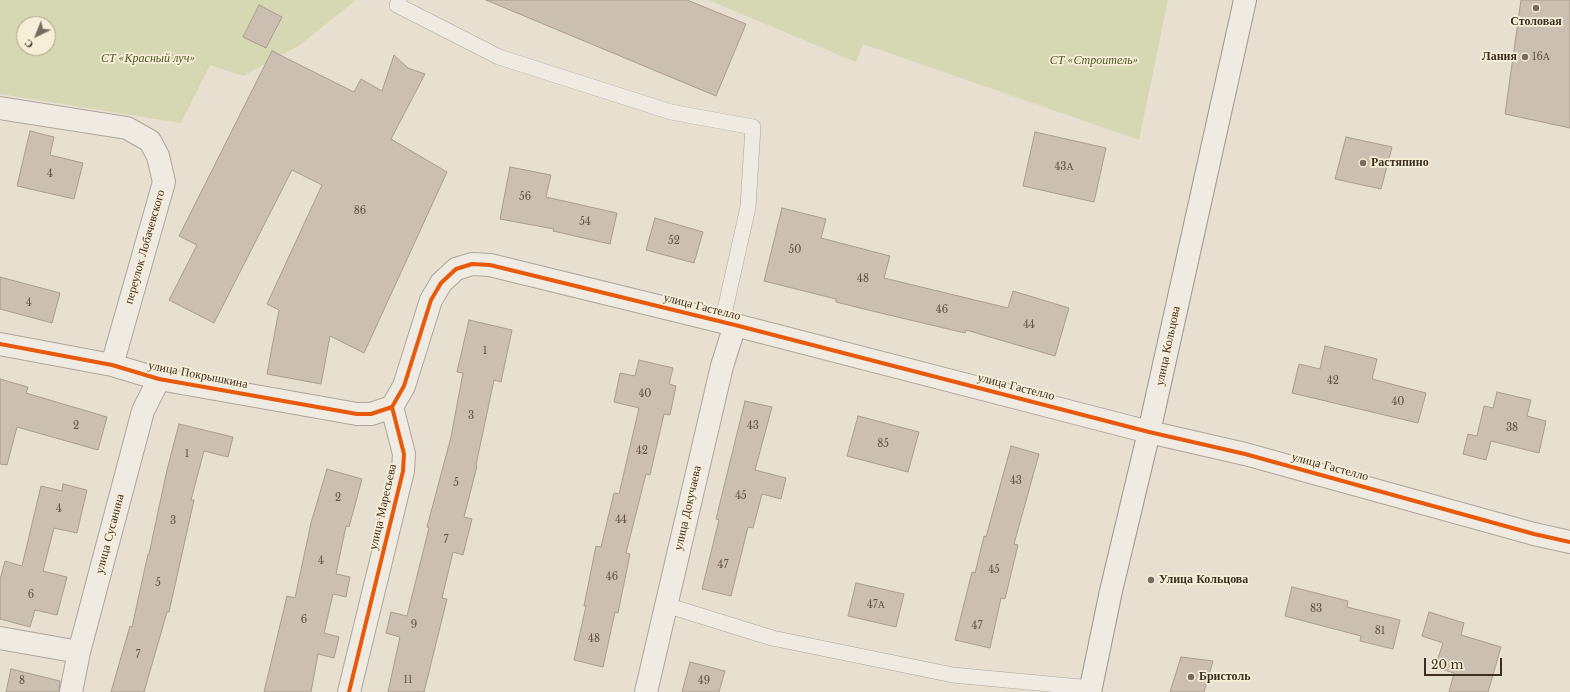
<!DOCTYPE html>
<html>
<head>
<meta charset="utf-8">
<style>
  body { margin:0 }
  #map { position:relative; width:1570px; height:692px; overflow:hidden; background:#e7e0d1; font-family:"Libre Baskerville",serif }
  canvas { display:block }
  .north { position:absolute; left:16px; top:16px; width:40px; height:40px; box-sizing:border-box; background:#f7eed8; border:1px solid #ada18e; border-radius:50%; rotate:223deg; font-size:11px; font-weight:700; line-height:16px; text-align:center; color:#3d2e20 }
  .north::after { content:''; display:block; margin:auto; width:14px; height:18px; background:#786c5e; clip-path:polygon(50% 0,100% 100%,50% 72%,0 100%) }
  .scale { position:absolute; left:1424px; top:658px; width:78px; height:18px; box-sizing:border-box; border:2px solid #3d2e20; border-top:0; padding-left:5px; font-size:12px; line-height:14px; white-space:nowrap; color:#3d2e20; -webkit-text-stroke:3px #f7eed8; paint-order:stroke }
</style>
</head>
<body>
<div id="map">
<canvas width="1570" height="692"></canvas>
<div class="north">С</div>
<div class="scale">20 m</div>
</div>
<script>
const ctx = document.querySelector('canvas').getContext('2d');
ctx.lineJoin = 'round';
function paint(path, color) {
  ctx.fillStyle = color;
  ctx.fill(path, 'evenodd');
}
function poly(rows) {
  const path = new Path2D();
  for (const r of rows) {
    path.moveTo(r[0], r[1]);
    for (let i = 2; i < r.length; i += 2) path.lineTo(r[i], r[i + 1]);
  }
  return path;
}
function stroke(path, color, width, dash) {
  ctx.strokeStyle = color;
  ctx.lineWidth = width;
  ctx.lineCap = dash ? 'butt' : 'round';
  ctx.setLineDash(dash || []);
  ctx.stroke(path);
}
function write(font, color, halo, rows, align = 'center') {
  ctx.font = font + ' "Libre Baskerville",serif';
  ctx.lineWidth = 3.5;
  ctx.setLineDash([]);
  ctx.textBaseline = 'middle';
  ctx.strokeStyle = halo;
  ctx.fillStyle = color;
  for (const [text, x, y, turn = 0] of rows) {
    ctx.save();
    ctx.translate(x, y);
    ctx.rotate((+turn || 0) * Math.PI / 180);
    ctx.textAlign = isNaN(turn) ? turn : align;
    if (halo) ctx.strokeText(text, 0, 0);
    ctx.fillText(text, 0, 0);
    ctx.restore();
  }
}
paint(poly([
  [0,0,356,0,300,45,243,76,210,65,181,123,0,94],
  [24,24,48,24,48,48,24,48],
  [708,0,1168,0,1139,140,863,44,856,62]
]), '#d6d7b3');
const building = poly([
  [486,0,687,0,746,24,716,96,486,0],
  [1521,0,1570,0,1570,128,1505,114,1521,0],
  [259,5,282,17,266,48,243,37,259,5],
  [272,51,354,92,361,79,382,91,394,55,408,68,425,74,391,139,447,172,364,353,330,336,321,384,267,374,279,310,267,304,322,185,292,170,214,323,169,300,197,245,179,236,272,51],
  [30,131,54,137,50,155,83,163,74,199,17,186,30,131],
  [1035,132,1106,148,1094,202,1023,186,1035,132],
  [1346,137,1392,147,1381,189,1335,179,1346,137],
  [510,167,551,175,546,197,617,213,610,244,553,231,554,229,500,219,510,167],
  [782,208,826,219,821,238,890,256,884,278,1008,308,1013,291,1069,308,1055,356,966,330,965,333,868,310,836,302,836,299,764,281,782,208],
  [655,218,703,232,694,263,646,250,655,218],
  [0,277,60,293,52,323,0,309,0,277],
  [469,320,512,330,501,382,494,380,476,465,477,466,464,517,472,519,463,555,453,552,442,598,447,599,424,692,388,692,400,637,386,633,391,612,407,616,429,528,427,527,451,437,463,373,457,372,469,320],
  [1325,346,1377,359,1372,379,1426,393,1418,423,1292,393,1299,364,1320,369,1325,346],
  [639,360,673,368,669,384,676,386,670,415,664,414,650,475,646,474,626,553,630,554,618,613,615,612,603,667,574,660,586,606,584,606,596,546,601,547,614,493,619,494,639,408,614,402,620,373,635,376,639,360],
  [0,379,28,387,26,393,107,417,98,450,17,427,7,465,0,464,0,379],
  [1497,392,1531,400,1527,416,1546,421,1539,453,1491,441,1486,460,1463,454,1468,434,1477,436,1484,406,1493,408,1497,392],
  [745,401,772,407,755,470,786,478,781,499,762,494,753,528,748,527,731,596,702,589,719,520,716,519,745,401],
  [858,416,919,432,908,472,847,456,858,416],
  [179,424,233,437,228,457,204,451,191,500,194,500,169,612,167,612,144,692,111,692,130,626,132,627,148,554,149,554,167,470,179,424],
  [1011,446,1039,454,1014,544,1018,545,1005,599,1001,598,990,648,955,640,972,572,975,573,984,536,986,537,1011,446],
  [327,469,362,479,349,527,346,526,336,574,350,577,346,597,333,594,324,633,339,637,334,658,318,654,311,692,264,692,287,596,295,598,311,523,327,469],
  [63,484,87,490,77,533,54,528,43,571,67,577,57,615,35,610,30,627,0,619,0,580,5,561,22,566,41,486,62,491,63,484],
  [856,583,904,594,896,627,848,616,856,583],
  [1292,587,1348,601,1347,607,1400,620,1393,649,1360,641,1361,636,1285,616,1292,587],
  [1429,612,1464,623,1461,635,1501,647,1488,692,1449,692,1454,673,1435,667,1443,643,1422,636,1429,612],
  [1181,657,1213,661,1204,692,1170,692,1181,657],
  [690,662,725,671,719,692,682,692,690,662],
  [11,669,60,681,59,692,6,692,11,669]
]);
paint(building, '#cbbfb2');
stroke(building, '#a89c90', 1);
const lane = poly([
  [399,0,397,5,499,57,671,112,753,127,748,207,722,323],
  [666,605,772,638,953,675,1091,688]
]);
const street = poly([
  [0,108,127,128,150,141,158,156,164,182,112,365],
  [0,344,112,365,159,379,357,414,371,414,392,407],
  [0,638,79,652],
  [71,692,79,652,143,411,159,379],
  [349,692,403,471,404,454,392,407,404,386,431,300,441,283,456,269,472,264,490,265,735,325,1149,432,1245,454,1534,534,1570,542],
  [646,692,722,366,735,325]
]);
const secondary = poly([
  [1090,692,1111,591,1149,432,1245,0]
]);
stroke(lane, '#ada599', 16);
stroke(street, '#ada599', 24);
stroke(secondary, '#9c958a', 24);
stroke(lane, '#efebe3', 15);
stroke(street, '#efebe3', 22);
stroke(secondary, '#efebe3', 22);
stroke(poly([
  [0,344,112,365,159,379,357,414,371,414,392,407],
  [349,692,403,471,404,454,392,407,404,386,431,300,441,283,456,269,472,264,490,265,735,325,1149,432,1245,454,1534,534,1570,542]
]), '#e8590c', 4);
for (const [x, y, r, color] of [
  [1536,8,4,"#786c5e"],
  [1525,57,4,"#786c5e"],
  [1363,163,4,"#786c5e"],
  [1151,580,4,"#786c5e"],
  [1191,677,4,"#786c5e"]
]) {
  const dot = new Path2D();
  dot.arc(x, y, r, 0, 2 * Math.PI);
  ctx.fillStyle = color;
  ctx.fill(dot);
  stroke(dot, '#f7eed8', 1.5);
}
write('10px', '#605244', null, [
  ["16А",1541,57],
  ["43А",1064,167],
  ["4",50,174],
  ["56",525,197],
  ["86",360,211],
  ["54",585,222],
  ["52",674,241],
  ["50",795,250],
  ["48",863,279],
  ["4",29,303],
  ["46",942,310],
  ["44",1029,325],
  ["1",485,351],
  ["42",1333,381],
  ["40",645,394],
  ["40",1398,402],
  ["3",471,416],
  ["2",76,426],
  ["43",753,426],
  ["38",1512,428],
  ["85",883,444],
  ["42",642,451],
  ["1",187,454],
  ["43",1016,481],
  ["5",456,483],
  ["45",741,496],
  ["2",338,498],
  ["4",59,509],
  ["44",621,520],
  ["3",173,521],
  ["7",446,540],
  ["4",321,561],
  ["47",723,565],
  ["45",994,570],
  ["46",612,577],
  ["5",158,583],
  ["6",31,595],
  ["47А",876,605],
  ["83",1316,609],
  ["6",304,620],
  ["9",414,625],
  ["47",977,626],
  ["81",1380,631],
  ["48",594,639],
  ["7",138,655],
  ["11",408,680],
  ["8",22,681],
  ["49",704,681]
]);
write('bold 12px', '#3d2e20', '#f7eed8', [
  ["Столовая",1536,22,"center"],
  ["Лания",1517,57,"right"],
  ["Растяпино",1371,163],
  ["Улица Кольцова",1159,580],
  ["Бристоль",1199,677]
], 'left');
write('italic 12px', '#4d5a26', '#f7eed8', [
  ["СТ «Красный луч»",148,59],
  ["СТ «Строитель»",1094,61]
]);
write('12px', '#3d2e20', '#f7eed8', [
  ["переулок Лобачевского",145,247,-74],
  ["улица Гастелло",702,307,14],
  ["улица Кольцова",1168,346,-78],
  ["улица Покрышкина",198,375,11],
  ["улица Гастелло",1016,387,14],
  ["улица Гастелло",1330,467,15],
  ["улица Маресьева",383,507,-77],
  ["улица Докучаева",688,508,-77],
  ["улица Сусанина",110,534,-75]
]);
</script>
</body>
</html>
